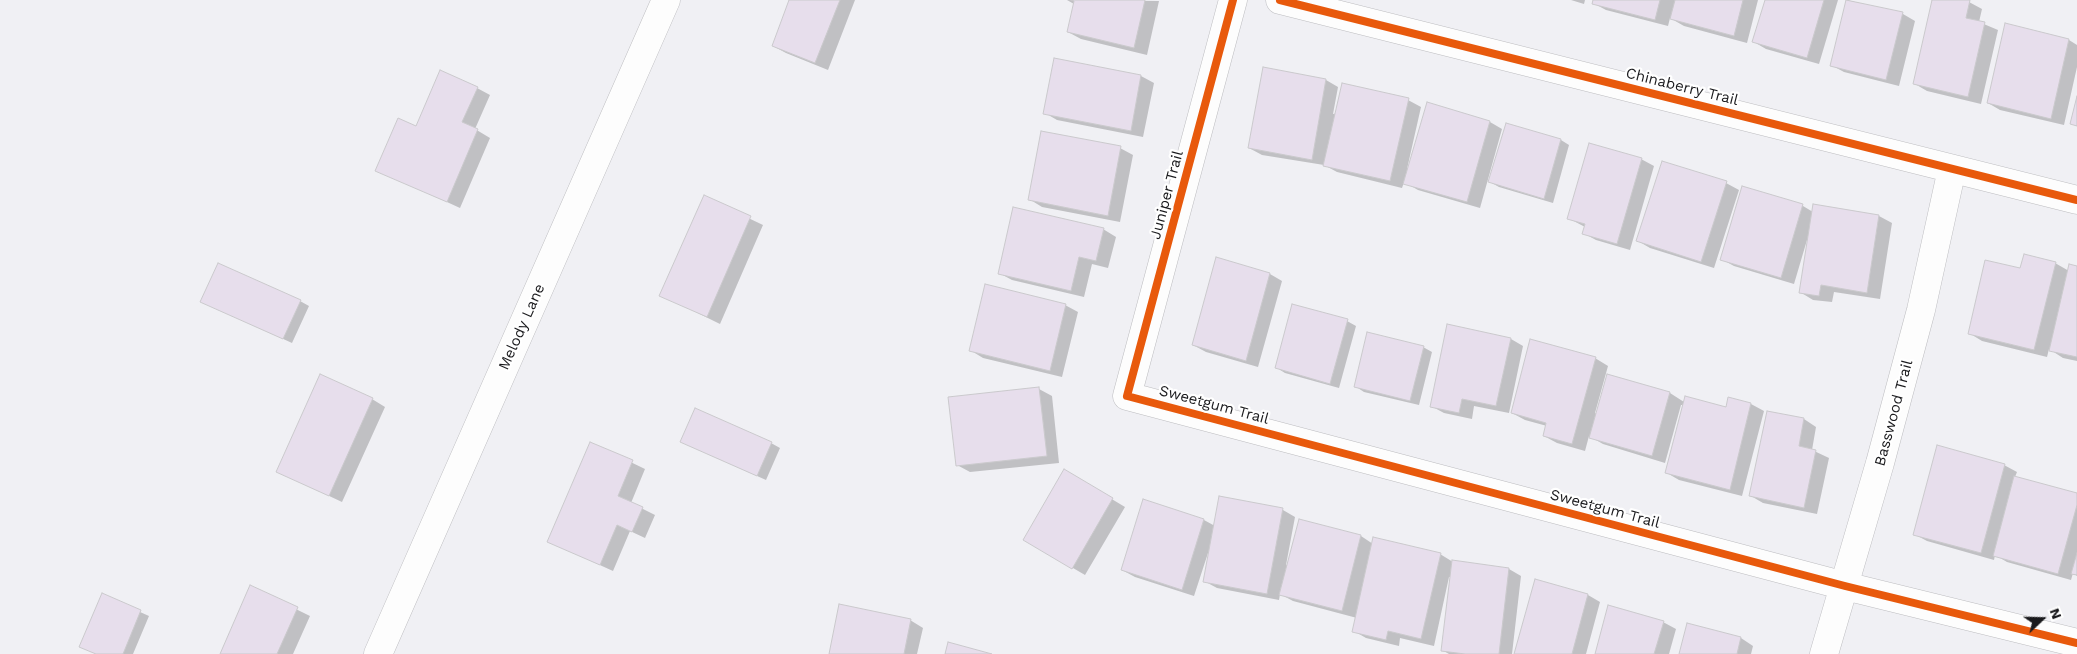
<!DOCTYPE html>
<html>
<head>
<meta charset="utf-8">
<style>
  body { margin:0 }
  #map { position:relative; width:2077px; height:654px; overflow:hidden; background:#f0f0f4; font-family:"Work Sans",sans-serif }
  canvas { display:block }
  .north { position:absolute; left:2017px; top:594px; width:50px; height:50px; -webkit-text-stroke:4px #fff; paint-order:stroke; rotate:69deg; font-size:14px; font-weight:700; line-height:20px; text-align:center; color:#1a1a1d }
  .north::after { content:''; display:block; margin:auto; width:18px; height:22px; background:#1a1a1d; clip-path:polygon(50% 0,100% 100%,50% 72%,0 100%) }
</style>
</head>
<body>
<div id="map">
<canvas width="2077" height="654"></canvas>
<div class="north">N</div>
</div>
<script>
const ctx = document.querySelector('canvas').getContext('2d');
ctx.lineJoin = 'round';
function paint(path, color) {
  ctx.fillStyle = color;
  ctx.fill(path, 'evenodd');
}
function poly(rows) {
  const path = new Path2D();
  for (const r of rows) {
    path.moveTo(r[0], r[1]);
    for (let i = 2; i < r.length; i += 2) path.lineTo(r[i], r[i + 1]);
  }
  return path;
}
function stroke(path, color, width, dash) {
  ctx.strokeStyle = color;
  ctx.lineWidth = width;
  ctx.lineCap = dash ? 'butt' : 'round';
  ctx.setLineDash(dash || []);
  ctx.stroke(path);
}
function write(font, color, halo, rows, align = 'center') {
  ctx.font = font + ' "Work Sans",sans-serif';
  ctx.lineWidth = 4.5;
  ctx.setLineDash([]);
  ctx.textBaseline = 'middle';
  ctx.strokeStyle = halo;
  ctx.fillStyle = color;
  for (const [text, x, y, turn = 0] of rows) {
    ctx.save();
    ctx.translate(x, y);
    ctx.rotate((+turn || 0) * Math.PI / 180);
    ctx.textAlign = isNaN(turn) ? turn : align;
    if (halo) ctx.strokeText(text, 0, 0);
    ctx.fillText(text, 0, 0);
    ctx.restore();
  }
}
paint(poly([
  [791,0,855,0,828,70,786,53,773,46],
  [1067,0,1159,1,1147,55,1081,39,1068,32,1074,4],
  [1571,0,1585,0,1584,4],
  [1594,0,1758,0,1747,43,1684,26,1670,18,1668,26,1606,10,1593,3],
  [1766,0,1838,0,1819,64,1766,49,1754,42],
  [1847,0,1903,14,1915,21,1899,86,1844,72,1831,65],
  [1933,0,1969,2,1982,9,1979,22,1998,30,1981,104,1927,91,1915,84],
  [2006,25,2069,40,2077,45,2077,67,2064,125,2000,110,1988,103],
  [1055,59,1141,76,1154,83,1143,137,1057,120,1045,113],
  [1326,80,1338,87,1333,114,1408,100,1421,107,1407,169,1409,169,1490,122,1502,129,1480,208,1418,190,1404,182,1402,188,1337,172,1324,165,1262,155,1249,148],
  [477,88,490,95,475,129,490,138,460,208,377,170,416,127],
  [1561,140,1569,145,1553,203,1499,187,1490,182],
  [1120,148,1133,155,1120,222,1042,207,1029,199],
  [1641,159,1654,166,1630,250,1596,240,1583,233,1585,227,1568,218],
  [1726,183,1739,190,1714,268,1650,248,1638,241],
  [1742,187,1803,206,1813,212,1814,206,1879,216,1892,223,1880,299,1834,292,1832,302,1813,300,1800,292,1809,241,1807,240,1794,284,1734,266,1721,259],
  [704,197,763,225,720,324,661,295],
  [1103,229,1116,237,1108,268,1092,264,1084,297,1012,280,999,273],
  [1217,259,1270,274,1282,281,1258,367,1206,352,1193,345],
  [2055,263,2069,271,2077,267,2077,361,2063,358,2049,349,2047,357,1982,341,1969,333,2021,270],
  [300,301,309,306,292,343,211,306],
  [1065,305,1078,312,1062,377,983,358,970,350],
  [1347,321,1356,326,1339,388,1285,373,1277,368],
  [1511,339,1523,346,1509,413,1474,406,1472,419,1444,413,1431,406],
  [1423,347,1432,352,1419,405,1364,392,1355,386],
  [1595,358,1608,366,1595,413,1597,414,1608,375,1670,393,1684,402,1727,408,1729,398,1751,404,1764,411,1742,496,1679,480,1667,473,1684,405,1681,405,1665,463,1603,444,1589,436,1585,451,1557,443,1544,436,1547,426,1525,420,1512,413],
  [1039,389,1052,396,1059,463,970,472,957,465],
  [372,399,385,407,342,502,278,472],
  [1768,412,1804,419,1816,427,1812,450,1829,458,1817,514,1763,503,1751,496],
  [591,443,645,469,631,503,655,515,645,538,630,531,613,571,549,542],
  [771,443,780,448,766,480,690,446],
  [2004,465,2017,472,2015,477,2077,494,2077,576,2073,573,2071,580,2007,562,1995,555,1994,560,1927,541,1914,534],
  [1065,471,1125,507,1085,575,1025,540],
  [1220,498,1283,510,1295,517,1286,565,1361,536,1373,544,1440,554,1453,562,1509,569,1521,576,1512,654,1449,654,1442,650,1451,577,1449,577,1434,646,1400,638,1399,646,1366,638,1354,631,1357,618,1293,601,1280,594,1279,600,1217,588,1204,581,1210,554,1208,553,1194,596,1135,577,1122,570,1204,520,1215,526],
  [1536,580,1588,595,1600,602,1586,654,1516,654],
  [251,587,310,616,293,654,221,654],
  [102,595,149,616,133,654,96,654],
  [910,620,923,628,917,654,830,654],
  [1663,622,1676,629,1669,654,1596,654],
  [1688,625,1741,638,1753,646,1751,654,1680,654]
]), '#0003');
const building = poly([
  [789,0,840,0,815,63,772,46,789,0],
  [1071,0,1145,0,1134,48,1067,32,1074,1,1071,0],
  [1593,0,1660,0,1655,20,1592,4,1593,0],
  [1675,0,1743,0,1734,36,1670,19,1675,0],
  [1765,0,1824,0,1807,58,1752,42,1765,0],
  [1846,0,1903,12,1886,80,1830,66,1846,0],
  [1932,0,1970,0,1966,18,1985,22,1968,97,1913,84,1932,0],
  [2005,23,2069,39,2051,119,1987,103,2005,23],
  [1054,58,1141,75,1131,131,1043,114,1054,58],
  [1263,67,1326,79,1312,160,1248,148,1263,67],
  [440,70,478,87,462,122,478,129,447,202,375,171,398,118,416,126,440,70],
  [1342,83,1409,98,1390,181,1323,166,1342,83],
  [2077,96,2077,126,2070,124,2077,96],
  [1427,102,1490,121,1467,202,1403,184,1427,102],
  [1506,123,1561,139,1544,199,1488,182,1506,123],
  [1041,131,1121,146,1108,216,1028,200,1041,131],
  [1589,143,1642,158,1617,244,1582,234,1585,224,1567,219,1589,143],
  [1662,161,1727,181,1701,262,1636,241,1662,161],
  [1742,186,1803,204,1781,278,1720,260,1742,186],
  [704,195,751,216,707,317,659,296,704,195],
  [1813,204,1879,215,1867,293,1821,285,1819,296,1799,293,1813,204],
  [1013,207,1104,228,1096,261,1079,257,1071,291,998,274,1013,207],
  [2024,254,2056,262,2034,350,1968,334,1985,260,2020,268,2024,254],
  [1216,257,1270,273,1246,361,1192,345,1216,257],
  [218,263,301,300,283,339,200,302,218,263],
  [2069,264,2077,266,2077,357,2049,351,2069,264],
  [985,284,1066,304,1050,371,969,351,985,284],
  [1292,304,1348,319,1330,384,1275,368,1292,304],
  [1447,324,1511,338,1496,406,1462,399,1459,413,1430,407,1447,324],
  [1367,332,1424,346,1410,401,1354,387,1367,332],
  [1530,339,1596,357,1572,444,1543,436,1546,423,1511,413,1530,339],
  [320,374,373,398,329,496,276,472,320,374],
  [1607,374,1670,392,1652,456,1589,438,1607,374],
  [1039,387,1047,456,956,466,948,397,1039,387],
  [1685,396,1726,407,1728,397,1751,403,1730,490,1665,473,1685,396],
  [695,408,772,442,757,476,680,442,695,408],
  [1767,411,1804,418,1799,446,1816,450,1804,508,1749,496,1767,411],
  [590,442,633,460,618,496,643,507,632,532,617,525,600,565,547,542,590,442],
  [1937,445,2005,464,1981,553,1913,535,1937,445],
  [1064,469,1113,498,1072,569,1023,540,1064,469],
  [2014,476,2077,493,2077,505,2058,574,1993,556,2014,476],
  [1219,496,1283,508,1267,594,1203,582,1219,496],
  [1143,499,1204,519,1182,590,1121,570,1143,499],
  [1299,519,1361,535,1342,611,1279,595,1299,519],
  [1373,537,1441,553,1421,639,1388,631,1386,640,1352,632,1373,537],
  [2077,553,2077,575,2071,574,2077,553],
  [1452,560,1509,568,1499,654,1465,654,1441,651,1452,560],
  [1535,579,1588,594,1572,654,1514,654,1535,579],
  [250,585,298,607,277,654,220,654,250,585],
  [102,593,141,610,123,654,96,654,79,647,102,593],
  [839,604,911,619,904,654,829,654,839,604],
  [1608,605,1664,621,1654,654,1595,654,1608,605],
  [1687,623,1741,637,1737,654,1679,654,1687,623],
  [948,642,992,654,945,654,948,642]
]);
paint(building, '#e7deec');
stroke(building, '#cac9cc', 1);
const minor = poly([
  [1233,0,1127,396,1845,586,2077,643],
  [1280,0,2077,200],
  [378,654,666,0],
  [1824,654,1880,463,1921,310,1952,169]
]);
stroke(minor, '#bdbdc0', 29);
stroke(minor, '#fdfdfd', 28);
stroke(poly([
  [1233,0,1127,396,1845,586,2077,643],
  [1280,0,2077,200]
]), '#e8590c', 8);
write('15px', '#1a1a1d', '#fff', [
  ["Chinaberry Trail",1682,87,14],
  ["Juniper Trail",1167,195,-75],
  ["Melody Lane",522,327,-66],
  ["Sweetgum Trail",1214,405,15],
  ["Basswood Trail",1894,413,-75],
  ["Sweetgum Trail",1605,509,15]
]);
</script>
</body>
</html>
